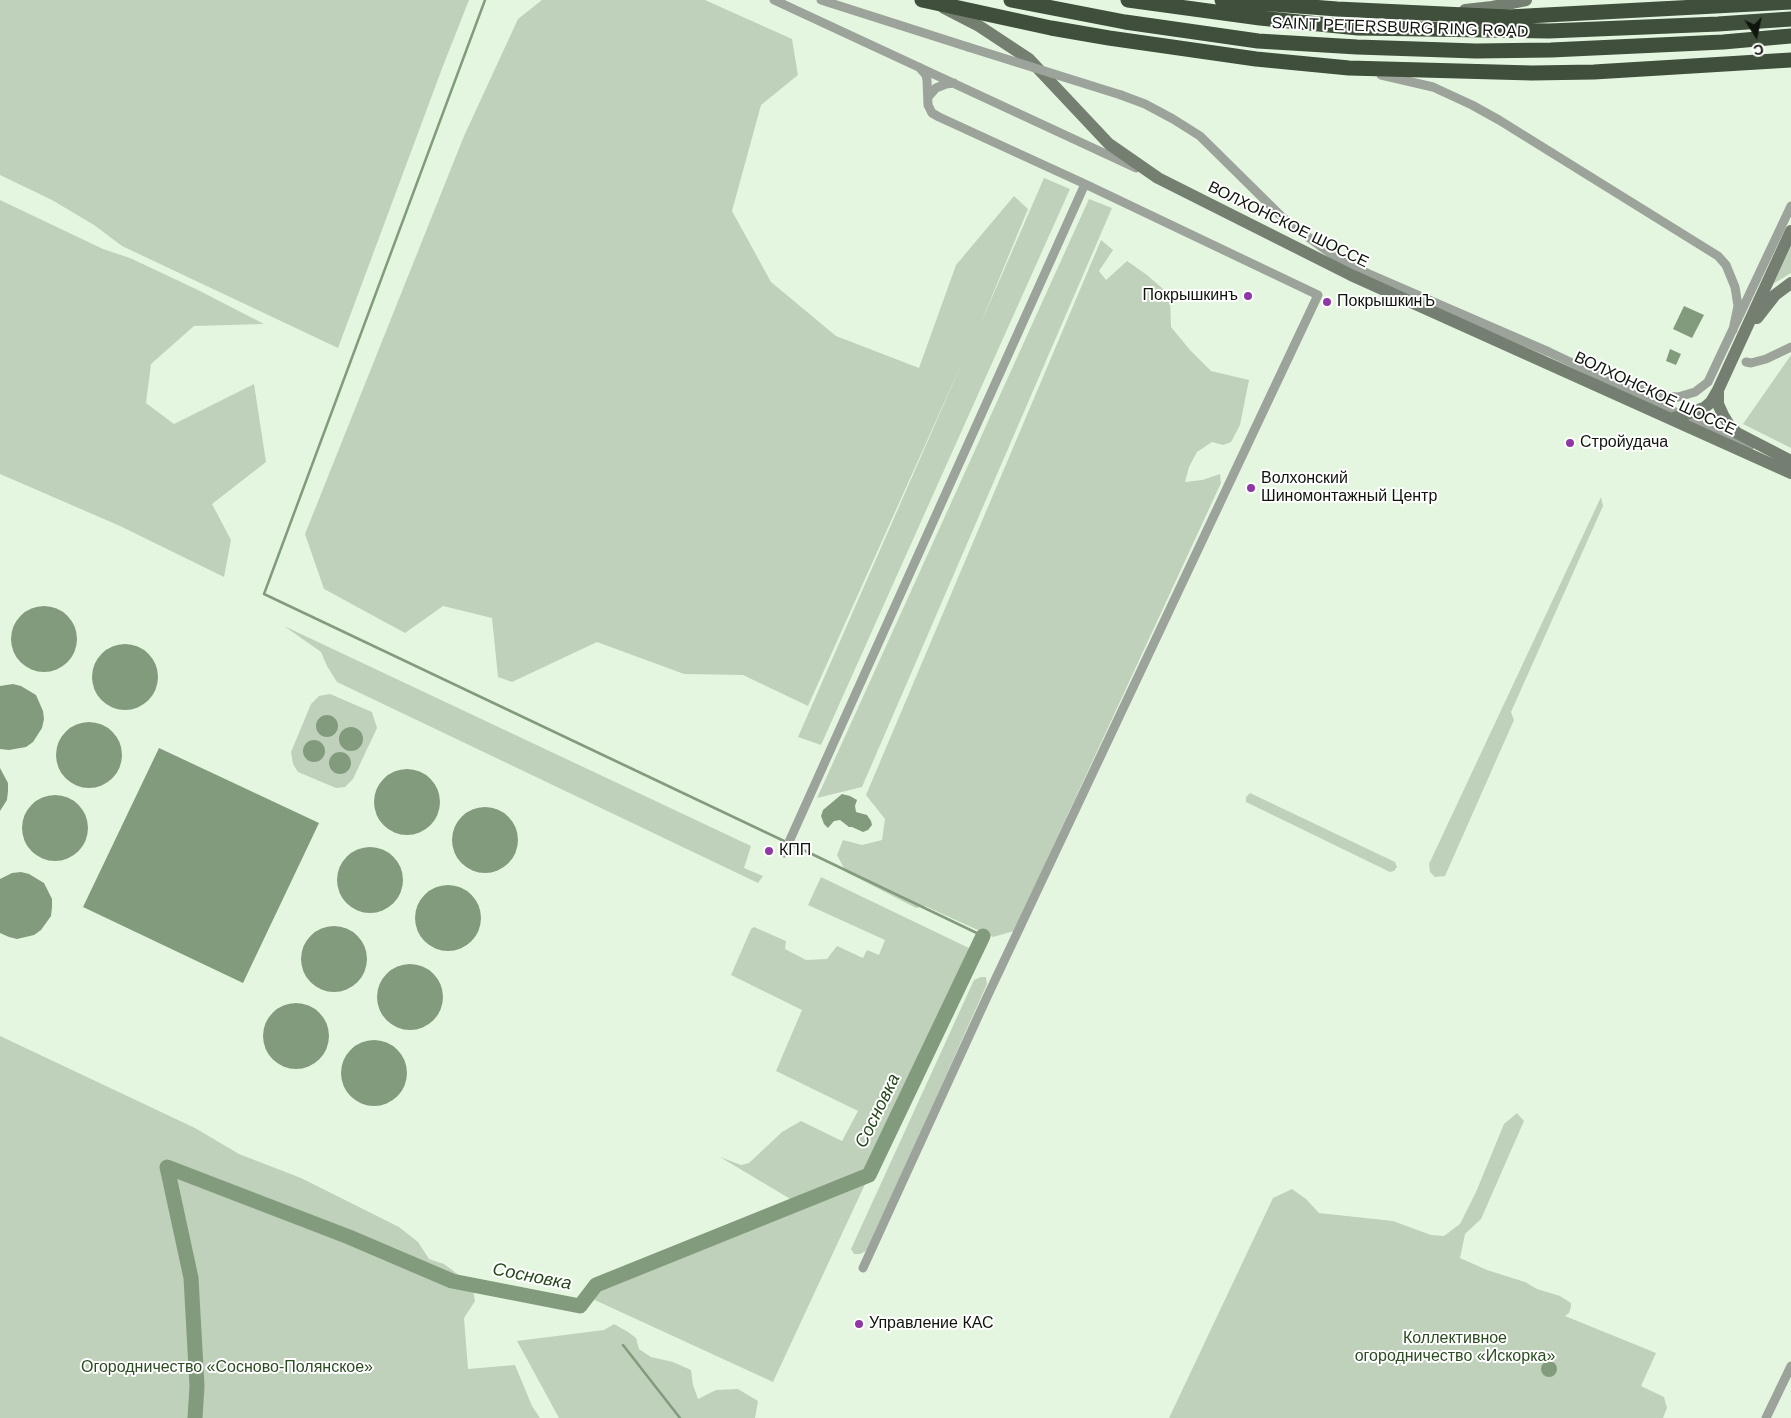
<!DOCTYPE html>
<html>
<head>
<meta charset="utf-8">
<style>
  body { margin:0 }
  #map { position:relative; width:1791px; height:1418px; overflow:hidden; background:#e5f6e0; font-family:Helvetica,sans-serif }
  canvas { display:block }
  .north { position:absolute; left:1731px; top:10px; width:50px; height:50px; -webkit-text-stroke:4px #fff; paint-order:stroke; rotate:170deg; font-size:14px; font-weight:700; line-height:20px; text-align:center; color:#0f150d }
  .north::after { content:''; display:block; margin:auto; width:18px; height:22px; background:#0f150d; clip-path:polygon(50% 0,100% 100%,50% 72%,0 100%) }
</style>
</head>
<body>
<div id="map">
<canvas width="1791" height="1418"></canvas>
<div class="north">С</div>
</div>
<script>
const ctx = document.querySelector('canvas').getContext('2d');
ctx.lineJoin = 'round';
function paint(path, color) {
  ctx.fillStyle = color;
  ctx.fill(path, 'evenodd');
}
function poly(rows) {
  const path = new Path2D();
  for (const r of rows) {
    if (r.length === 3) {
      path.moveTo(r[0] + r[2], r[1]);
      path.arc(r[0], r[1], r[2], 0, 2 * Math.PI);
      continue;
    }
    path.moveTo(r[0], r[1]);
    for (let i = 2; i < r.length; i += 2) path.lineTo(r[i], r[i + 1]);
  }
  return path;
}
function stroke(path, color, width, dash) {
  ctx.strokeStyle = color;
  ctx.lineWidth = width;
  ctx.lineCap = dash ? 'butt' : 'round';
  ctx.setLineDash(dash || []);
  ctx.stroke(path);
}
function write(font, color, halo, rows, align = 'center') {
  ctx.font = font + ' Helvetica,sans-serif';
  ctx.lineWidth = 4;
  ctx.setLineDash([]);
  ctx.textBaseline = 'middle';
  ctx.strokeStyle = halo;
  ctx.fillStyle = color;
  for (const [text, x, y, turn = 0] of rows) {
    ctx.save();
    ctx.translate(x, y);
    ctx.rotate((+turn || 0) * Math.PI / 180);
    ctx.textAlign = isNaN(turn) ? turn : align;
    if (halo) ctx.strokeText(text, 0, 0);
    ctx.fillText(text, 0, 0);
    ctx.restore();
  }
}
paint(poly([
  [0,0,469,0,443,66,338,348,122,246,94,225,52,200,0,175],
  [542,0,705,0,792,39,798,75,761,105,732,211,771,282,836,336,919,368,956,265,1014,196,1028,209,980,325,1044,178,1070,189,821,745,798,737,965,356,808,706,743,675,684,674,597,642,512,682,498,677,492,618,443,606,405,633,324,589,305,534,464,136,518,19],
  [1089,199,1112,208,862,787,817,798],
  [0,200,103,249,130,258,198,290,264,324,194,326,151,364,146,403,174,424,254,384,266,462,212,504,231,540,224,577,120,526,0,474],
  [1101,240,1113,250,1099,271,1106,280,1127,261,1147,275,1170,295,1171,327,1190,350,1211,371,1249,380,1240,425,1231,442,1223,445,1212,442,1197,452,1189,467,1185,482,1202,480,1220,474,1221,483,1014,931,993,937,925,906,916,908,846,872,837,855,843,840,862,845,882,840,885,819,866,795],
  [1791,246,1791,273,1773,284],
  [1791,355,1791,448,1743,424],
  [1601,497,1603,506,1511,712,1514,720,1445,876,1435,877,1430,872,1429,864],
  [284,626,751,846,744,868,763,876,758,883,337,682,327,666,321,652],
  [330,694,372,712,377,728,353,779,345,787,336,788,298,772,293,764,291,752,311,704,319,696],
  [1250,793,1395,862,1397,867,1394,871,1390,872,1246,802,1246,797],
  [821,877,971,949,868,1168,792,1200,720,1157,741,1165,749,1163,782,1132,801,1121,842,1141,858,1111,776,1071,802,1010,731,975,751,929,754,927,786,941,785,949,806,960,827,959,837,946,863,958,867,950,879,955,885,940,808,905],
  [981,977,986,977,987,984,891,1198,866,1251,860,1254,854,1254,851,1249,974,980],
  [0,1036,195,1128,239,1154,301,1178,399,1227,418,1242,429,1259,444,1264,472,1285,475,1301,464,1318,468,1369,515,1365,532,1406,540,1418,0,1418],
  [1517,1113,1524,1121,1481,1219,1465,1234,1460,1258,1487,1270,1525,1282,1537,1289,1560,1296,1571,1303,1571,1307,1569,1313,1565,1316,1656,1353,1641,1386,1664,1397,1667,1408,1663,1418,1169,1418,1273,1198,1292,1189,1306,1199,1319,1213,1393,1221,1431,1235,1444,1236,1460,1224,1476,1192,1504,1124],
  [867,1180,773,1382,586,1296],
  [614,1324,628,1332,636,1338,639,1349,651,1357,673,1362,691,1370,693,1385,698,1399,716,1390,738,1389,758,1401,755,1418,559,1418,517,1341,604,1330]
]), '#c0d1bb');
paint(poly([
  [1684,306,1704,315,1692,338,1673,329],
  [1670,349,1681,354,1676,365,1666,361],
  [44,639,33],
  [125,677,33],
  [13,684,21,686,36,695,43,711,44,719,42,728,33,742,26,747,9,750,0,749,0,686],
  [327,726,11],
  [89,755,33],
  [351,739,12],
  [314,751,11],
  [159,748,319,823,243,983,83,907],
  [340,763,11],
  [0,768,8,783,8,791,7,800,0,811],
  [407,802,33],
  [842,794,850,796,857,800,855,806,856,812,867,815,871,821,872,825,868,830,863,832,852,827,849,827,840,820,834,821,828,828,824,824,821,816,823,810],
  [55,828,33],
  [485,840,33],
  [370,880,33],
  [21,872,29,874,44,883,52,899,52,907,51,916,41,930,34,935,17,939,9,937,0,933,0,879,12,873],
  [448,918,33],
  [334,959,33],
  [410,997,33],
  [296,1036,33],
  [374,1073,33],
  [1549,1369,8]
]), '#839b7d');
stroke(poly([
  [485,0,264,594,784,841],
  [793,845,983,936],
  [623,1345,680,1418]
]), '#839b7d', 2.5);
stroke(poly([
  [195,1418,197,1386,191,1278,167,1167,349,1237,452,1281,580,1306,596,1285,869,1175,983,936]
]), '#839b7d', 15);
stroke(poly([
  [774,0,1136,168],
  [821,0,968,47],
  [1381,75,1433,87,1472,105,1499,120,1718,256,1726,265,1735,287,1738,306,1733,330],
  [1121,95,1145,104,1173,119,1200,136,1281,216,1297,229,1337,258,1371,275,1549,352,1749,447],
  [928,97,936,88,946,84,954,83],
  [1746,362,1751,363,1766,359,1791,347],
  [1634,387,1662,396,1678,397,1695,392,1708,382,1791,206],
  [784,853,1085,184],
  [863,1268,987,997,1318,295,1085,184,939,117,932,113,928,105,927,80,926,75,919,67],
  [1766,1418,1791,1366]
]), '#9ca39a', 9);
stroke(poly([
  [944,8,979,26,1029,59,1109,144,1158,178,1351,275,1791,473],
  [1465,10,1492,7,1526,0],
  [1757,318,1775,295,1791,283],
  [1718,390,1718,404,1723,415,1729,425,1737,433,1791,461],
  [1671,419,1704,408,1711,402,1718,390,1791,231]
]), '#747f71', 12);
stroke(poly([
  [922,0,1051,28,1109,38,1256,59,1349,68,1532,73,1594,72,1791,60],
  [1011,0,1125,22,1258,41,1357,47,1476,51,1551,50,1723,42,1791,36],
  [1128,0,1260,18,1358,28,1549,31,1718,24,1791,19],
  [1222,0,1337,9,1508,17,1791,2]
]), '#404e3c', 15);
stroke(poly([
  [968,47,1121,95]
]), '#9ca39a', 9);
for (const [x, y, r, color] of [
  [1248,296,5,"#8f38a5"],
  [1327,302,5,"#8f38a5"],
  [1570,443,5,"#8f38a5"],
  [1251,488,5,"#8f38a5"],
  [769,851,5,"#8f38a5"],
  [859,1324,5,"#8f38a5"]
]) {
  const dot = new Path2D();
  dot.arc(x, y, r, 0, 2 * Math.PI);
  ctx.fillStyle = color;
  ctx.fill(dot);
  stroke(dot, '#fff', 2);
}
write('16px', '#0f150d', '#fff', [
  ["SAINT PETERSBURG RING ROAD",1400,28,2],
  ["ВОЛХОНСКОЕ ШОССЕ",1288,225,26],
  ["ВОЛХОНСКОЕ ШОССЕ",1655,394,25]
]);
write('16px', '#0f150d', '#fff', [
  ["Покрышкинъ",1238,296,"right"],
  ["ПокрышкинЪ",1337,302],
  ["Стройудача",1580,443],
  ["Волхонский",1261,479],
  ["Шиномонтажный Центр",1261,497],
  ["КПП",779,851],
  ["Управление КАС",869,1324]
], 'left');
write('16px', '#2a4c20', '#fff', [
  ["Коллективное",1455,1339],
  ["огородничество «Искорка»",1455,1357],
  ["Огородничество «Сосново-Полянское»",227,1368]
]);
write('italic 18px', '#25471b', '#fff', [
  ["Сосновка",878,1111,-64],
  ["Сосновка",532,1277,11]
]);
</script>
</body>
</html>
